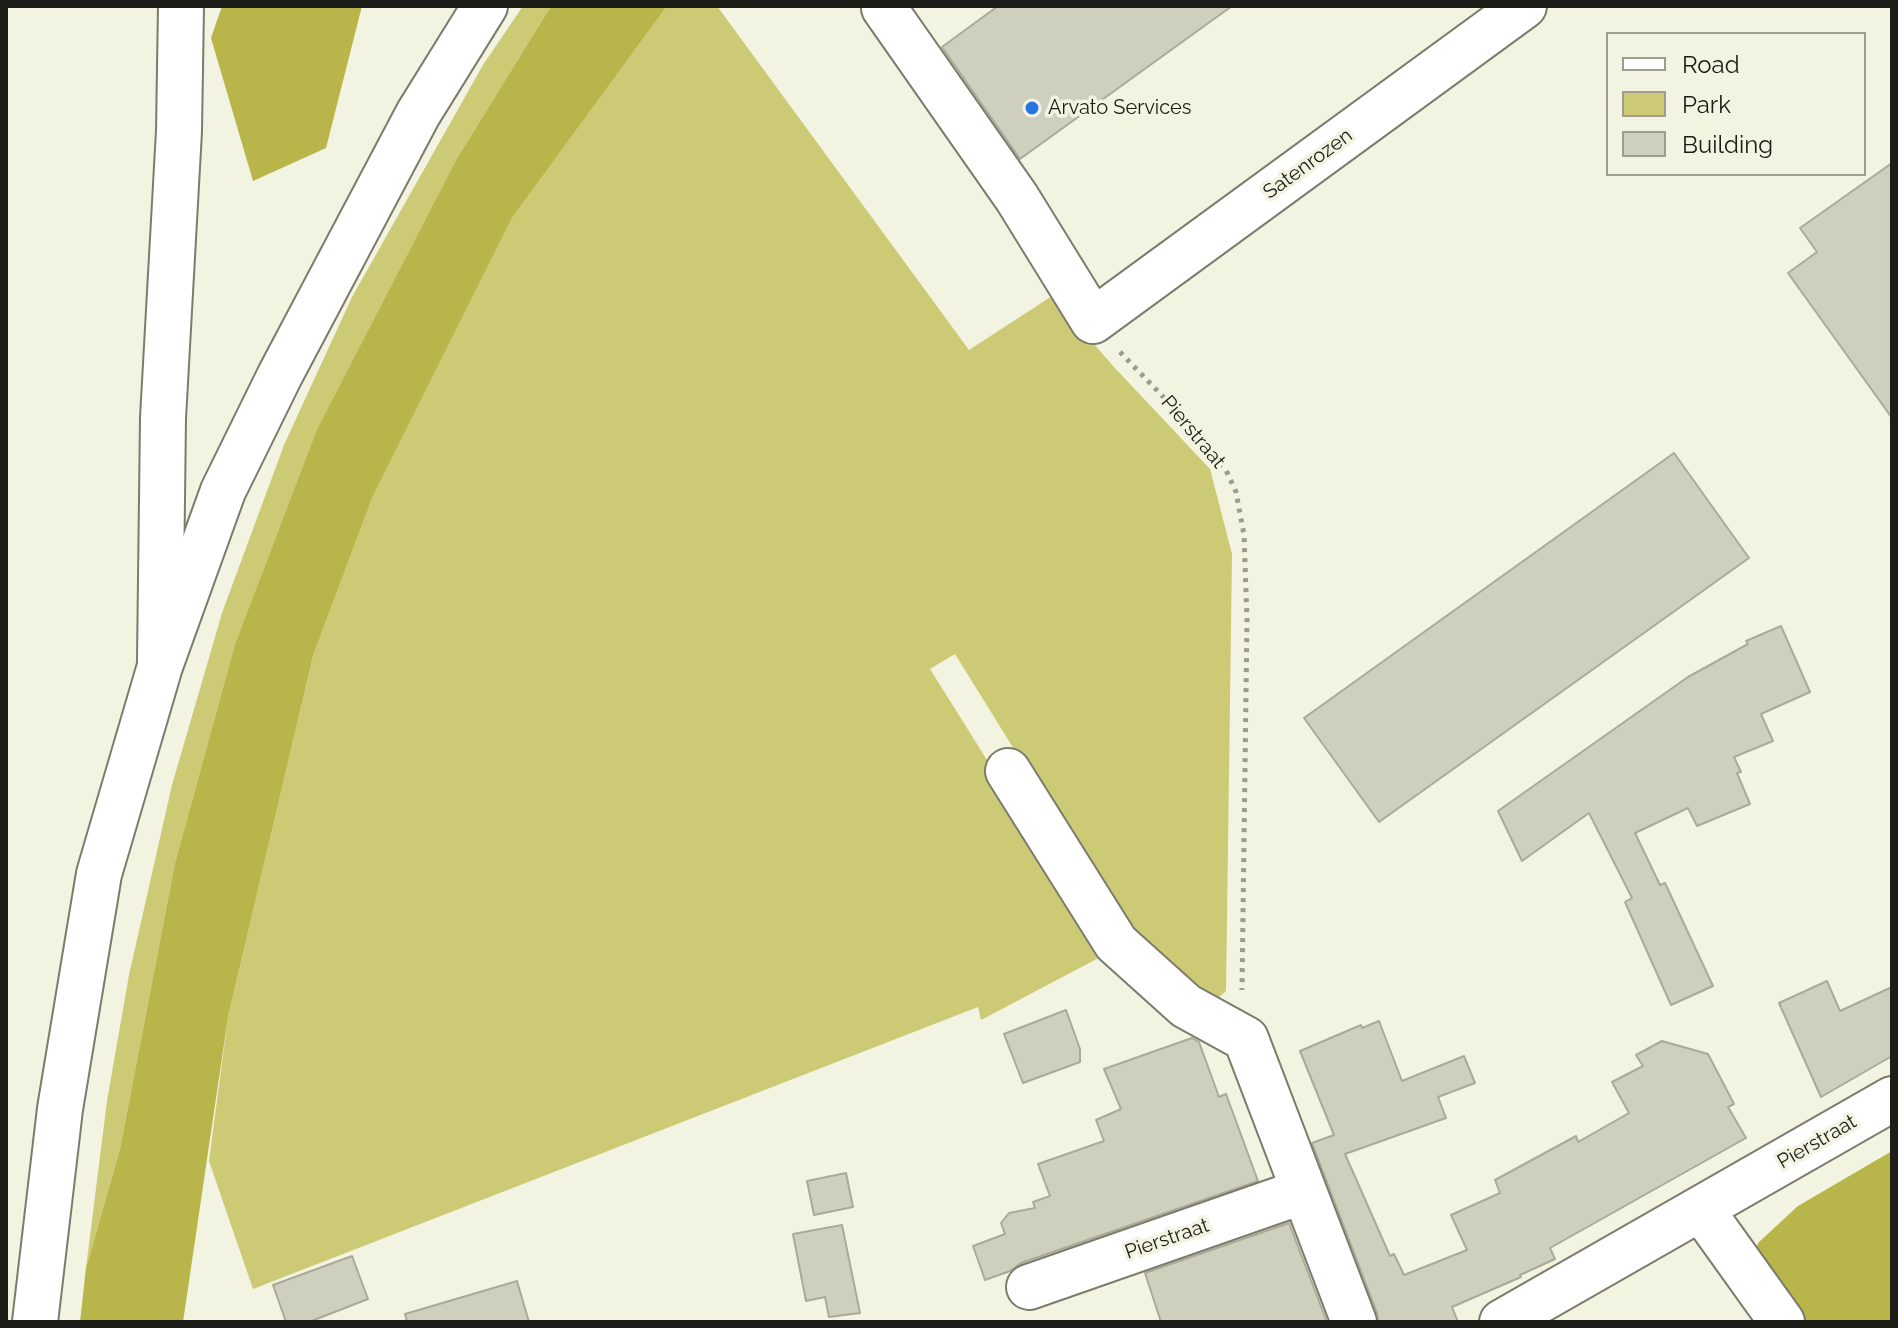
<!DOCTYPE html>
<html>
<head>
<meta charset="utf-8">
<style>
  body { margin:0 }
  #map { position:relative; width:1898px; height:1328px; overflow:hidden; background:#f3f3e1; font-family:Raleway,sans-serif }
  canvas { display:block }
  .frame { position:absolute; inset:0; border:8px solid #1d1d17; pointer-events:none }
  .legend { position:absolute; left:1606px; top:32px; width:260px; height:144px; box-sizing:border-box; background:#f3f3e1; border:2px solid #9d9d90; margin:0; padding:10px 14px; list-style:none; font-size:24px; color:#1d1d17 }
  .legend li { display:flex; align-items:center; gap:16px; height:40px }
  .legend b { width:40px; border:2px solid #9d9d90 }
</style>
</head>
<body>
<div id="map">
<canvas width="1898" height="1328"></canvas>
<div class="frame"></div>
<ul class="legend">
<li><b style="height:10px;background:#fff"></b>Road</li>
<li><b style="height:22px;background:#ccca74"></b>Park</li>
<li><b style="height:22px;background:#cfcfbd"></b>Building</li>
</ul>
</div>
<script>
const ctx = document.querySelector('canvas').getContext('2d');
ctx.lineJoin = 'round';
function paint(path, color) {
  ctx.fillStyle = color;
  ctx.fill(path, 'evenodd');
}
function poly(rows) {
  const path = new Path2D();
  for (const r of rows) {
    path.moveTo(r[0], r[1]);
    for (let i = 2; i < r.length; i += 2) path.lineTo(r[i], r[i + 1]);
  }
  return path;
}
function stroke(path, color, width, dash) {
  ctx.strokeStyle = color;
  ctx.lineWidth = width;
  ctx.lineCap = dash ? 'butt' : 'round';
  ctx.setLineDash(dash || []);
  ctx.stroke(path);
}
function write(font, color, halo, rows, align = 'center') {
  ctx.font = font + ' Raleway,sans-serif';
  ctx.lineWidth = 7;
  ctx.setLineDash([]);
  ctx.textBaseline = 'middle';
  ctx.strokeStyle = halo;
  ctx.fillStyle = color;
  for (const [text, x, y, turn = 0] of rows) {
    ctx.save();
    ctx.translate(x, y);
    ctx.rotate((+turn || 0) * Math.PI / 180);
    ctx.textAlign = isNaN(turn) ? turn : align;
    if (halo) ctx.strokeText(text, 0, 0);
    ctx.fillText(text, 0, 0);
    ctx.restore();
  }
}
paint(poly([
  [523,6,551,6,456,160,317,429,235,644,175,863,120,1149,86,1268,107,1101,129,975,172,785,222,613,284,445,352,297,483,65],
  [667,6,717,6,969,350,1052,296,1114,367,1210,469,1232,554,1226,991,1210,1005,1138,949,955,654,930,669,1108,953,981,1020,978,1007,253,1289,209,1161,228,1017,313,656,373,496,512,218]
]), '#ccca74');
paint(poly([
  [222,6,362,6,326,148,253,181,211,38],
  [551,6,667,6,512,218,373,496,313,656,228,1017,183,1322,80,1322,86,1268,120,1149,175,863,235,644,317,429,456,160],
  [1892,1151,1892,1322,1801,1322,1752,1255,1759,1242,1798,1206]
]), '#b8b54a');
const building = poly([
  [998,6,1232,6,1020,159,942,47,998,6],
  [1892,163,1892,418,1788,273,1817,252,1800,228,1892,163],
  [1674,453,1749,558,1379,822,1304,718,1674,453],
  [1781,626,1810,692,1761,714,1773,741,1734,757,1741,772,1737,773,1750,804,1697,826,1688,808,1635,833,1660,885,1665,883,1713,986,1671,1005,1625,902,1632,898,1589,813,1522,861,1498,811,1688,677,1748,644,1746,641,1781,626],
  [1827,981,1840,1011,1892,987,1892,1056,1821,1097,1779,1003,1827,981],
  [1066,1010,1080,1049,1080,1062,1023,1083,1004,1034,1066,1010],
  [1379,1021,1402,1081,1464,1056,1475,1083,1438,1097,1446,1118,1345,1154,1390,1256,1394,1254,1404,1275,1467,1250,1451,1215,1500,1193,1495,1180,1576,1136,1578,1142,1629,1113,1612,1082,1643,1066,1636,1055,1662,1041,1708,1054,1734,1104,1728,1107,1746,1138,1550,1248,1555,1259,1520,1275,1521,1277,1452,1307,1458,1322,1378,1322,1377,1313,1312,1143,1334,1135,1300,1051,1361,1025,1362,1028,1379,1021],
  [1192,1038,1199,1042,1219,1097,1226,1094,1258,1181,1021,1263,1010,1271,985,1280,973,1246,1005,1234,1001,1223,1009,1213,1035,1208,1033,1202,1050,1196,1038,1164,1104,1141,1096,1120,1121,1109,1104,1069,1192,1038],
  [846,1173,853,1207,814,1215,807,1181,846,1173],
  [1289,1223,1327,1322,1161,1322,1145,1273,1289,1223],
  [842,1225,860,1313,829,1317,825,1297,806,1301,793,1234,842,1225],
  [352,1256,368,1299,309,1322,286,1322,273,1285,352,1256],
  [517,1281,529,1322,407,1322,405,1314,517,1281]
]);
paint(building, '#cfcfbd');
stroke(building, '#aa9', 2);
const minor = poly([
  [884,8,1017,198,1093,321,1524,6],
  [160,660,163,418,179,131,181,6],
  [1008,771,1116,943,1186,1006,1246,1039,1354,1322],
  [1701,1209,1782,1322],
  [1029,1287,1304,1191],
  [1502,1322,1892,1099]
]);
const highway = poly([
  [35,1322,60,1109,99,874,160,666,223,491,280,375,418,114,485,6]
]);
stroke(minor, '#7c7c6c', 48);
stroke(highway, '#7c7c6c', 48);
stroke(poly([
  [1120,352,1199,434,1225,468,1236,492,1244,535,1247,620,1242,990]
]), '#9b9b8e', 5, [4, 6]);
stroke(minor, '#fff', 44);
stroke(highway, '#fff', 44);
for (const [x, y, r, color] of [
  [1032,108,8,"#2574df"]
]) {
  const dot = new Path2D();
  dot.arc(x, y, r, 0, 2 * Math.PI);
  ctx.fillStyle = color;
  ctx.fill(dot);
  stroke(dot, '#f3f3e1', 3);
}
write('20px', '#1d1d17', '#f3f3e1', [
  ["Arvato Services",1048,108]
], 'left');
write('20px', '#1d1d17', '#f3f3e1', [
  ["Satenrozen",1308,164,-36],
  ["Pierstraat",1193,432,50],
  ["Pierstraat",1817,1142,-30],
  ["Pierstraat",1167,1239,-19]
]);
</script>
</body>
</html>
